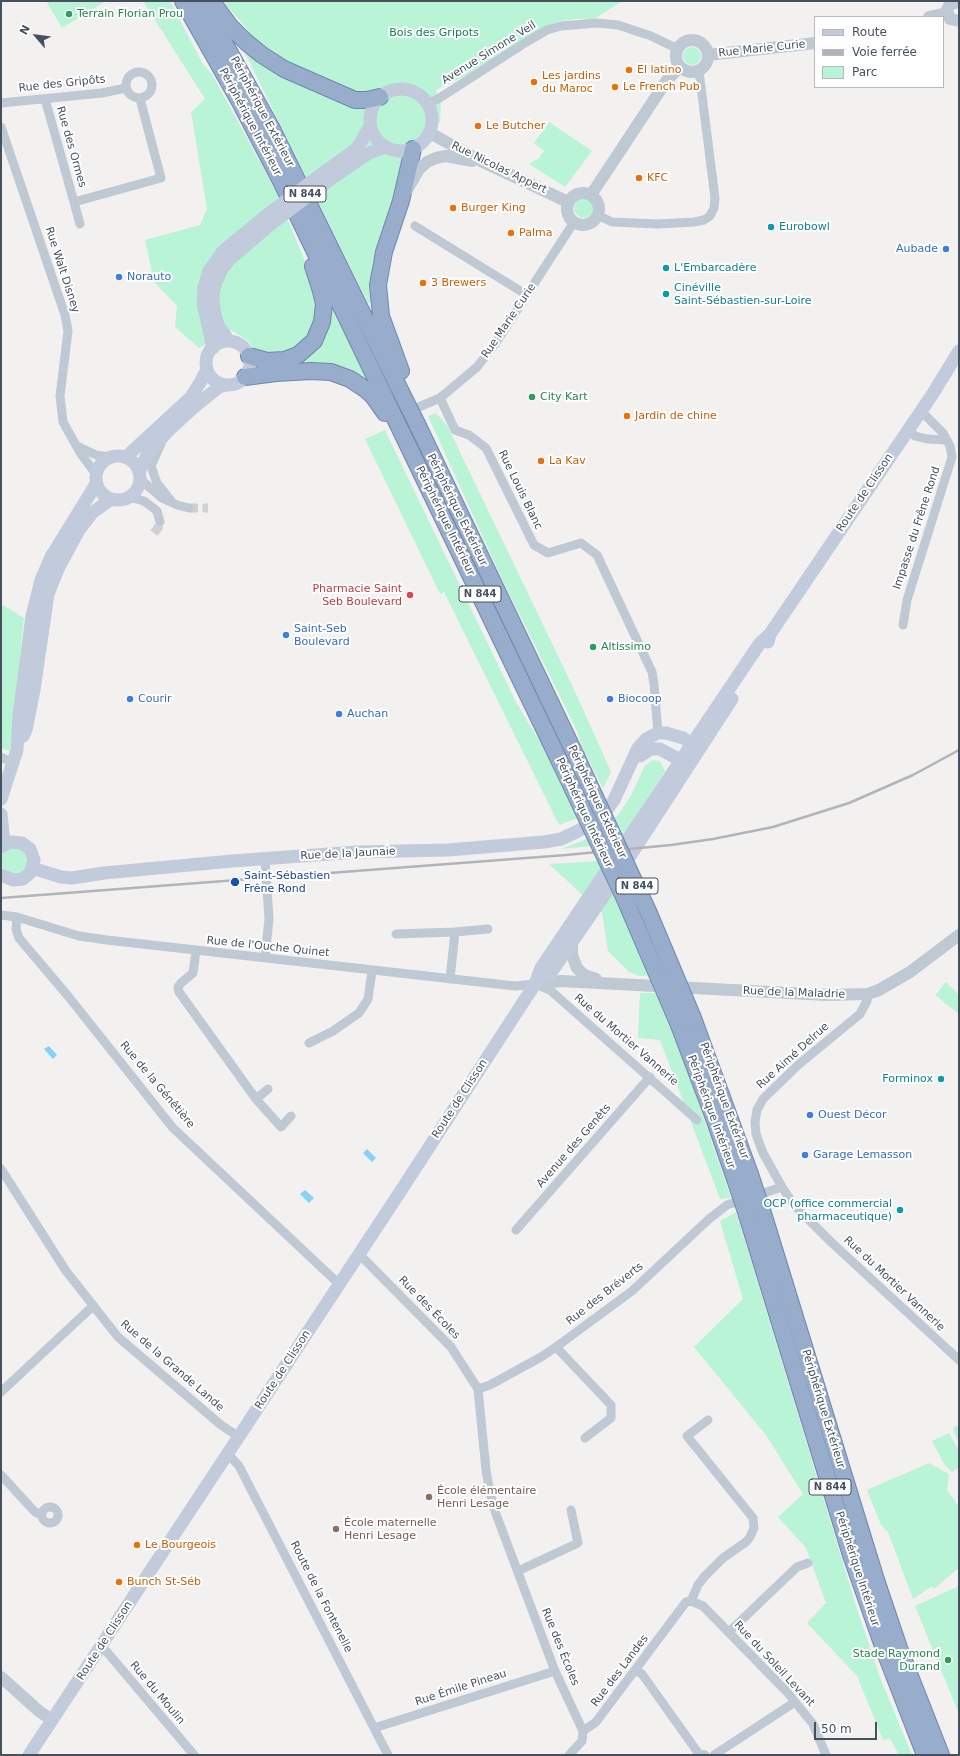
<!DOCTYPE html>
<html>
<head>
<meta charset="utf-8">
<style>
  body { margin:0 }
  #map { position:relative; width:960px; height:1756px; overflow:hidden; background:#f3f0f0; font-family:"DejaVu Sans",sans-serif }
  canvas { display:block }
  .frame { position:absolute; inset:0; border:2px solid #465160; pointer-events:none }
  .legend { position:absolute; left:814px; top:16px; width:130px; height:72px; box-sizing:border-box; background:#fff; border:1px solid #b5b9bf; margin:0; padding:5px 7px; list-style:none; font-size:12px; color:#465160 }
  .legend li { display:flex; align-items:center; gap:8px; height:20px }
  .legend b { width:20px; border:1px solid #b5b9bf }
  .north { position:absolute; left:16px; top:16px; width:40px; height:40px; -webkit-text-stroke:3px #fff; paint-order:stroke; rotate:298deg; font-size:11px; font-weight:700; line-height:16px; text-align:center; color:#465160 }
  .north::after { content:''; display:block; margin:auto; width:14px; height:18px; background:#465160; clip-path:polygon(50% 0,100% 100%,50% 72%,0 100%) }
  .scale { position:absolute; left:814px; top:1722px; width:63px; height:18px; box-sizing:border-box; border:2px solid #465160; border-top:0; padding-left:5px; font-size:12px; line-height:14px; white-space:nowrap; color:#465160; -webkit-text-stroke:3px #fff; paint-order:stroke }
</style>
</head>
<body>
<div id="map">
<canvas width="960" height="1756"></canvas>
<div class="frame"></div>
<ul class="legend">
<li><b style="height:5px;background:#c1cbdb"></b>Route</li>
<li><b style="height:5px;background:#b1b4bb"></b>Voie ferrée</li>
<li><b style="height:11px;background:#baf4d6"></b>Parc</li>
</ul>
<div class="north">N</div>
<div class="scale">50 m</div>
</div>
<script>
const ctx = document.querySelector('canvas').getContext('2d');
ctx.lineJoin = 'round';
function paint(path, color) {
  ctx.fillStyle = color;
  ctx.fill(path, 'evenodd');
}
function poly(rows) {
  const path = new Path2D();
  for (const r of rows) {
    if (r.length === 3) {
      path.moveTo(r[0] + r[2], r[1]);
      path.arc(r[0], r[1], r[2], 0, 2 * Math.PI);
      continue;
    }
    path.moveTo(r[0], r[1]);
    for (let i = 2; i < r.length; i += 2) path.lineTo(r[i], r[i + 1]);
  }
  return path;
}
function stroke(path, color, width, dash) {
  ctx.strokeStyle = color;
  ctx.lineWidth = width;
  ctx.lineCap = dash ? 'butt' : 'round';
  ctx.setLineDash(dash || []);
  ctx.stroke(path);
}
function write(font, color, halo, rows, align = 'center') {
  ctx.font = font + ' "DejaVu Sans",sans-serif';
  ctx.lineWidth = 4;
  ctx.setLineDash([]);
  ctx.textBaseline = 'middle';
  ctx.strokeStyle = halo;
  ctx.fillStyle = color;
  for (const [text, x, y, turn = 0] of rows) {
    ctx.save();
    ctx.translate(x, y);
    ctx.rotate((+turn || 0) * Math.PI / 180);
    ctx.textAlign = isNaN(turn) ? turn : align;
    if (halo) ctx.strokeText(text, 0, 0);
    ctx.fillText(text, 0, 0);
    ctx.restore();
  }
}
paint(poly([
  [46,1,106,1,62,28],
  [143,1,170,1,203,64,212,74,277,193,316,288,331,303,370,383,324,374,251,380,257,352,248,341,231,330,199,348,175,327,177,306,154,282,145,240,200,225,207,209,191,112,205,99],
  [223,1,622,1,594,19,574,19,556,22,527,37,475,71,436,90,441,102,440,121,425,148,414,156,402,174,372,262,371,302,368,303,242,47,248,30],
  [692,56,9],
  [549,122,592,151,565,187,529,164,539,158,544,151,534,143],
  [584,208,10],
  [436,413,448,427,573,687,611,772,603,789,582,746,577,731,502,579,428,416],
  [385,430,516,702,541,744,578,818,559,825,444,592,440,594,365,439],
  [1,604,24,618,10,751,1,748],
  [652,760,660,761,665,771,618,843,561,849,582,841,596,834,606,827,619,814,632,794,644,767],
  [14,861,13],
  [599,861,651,976,639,976,629,972,608,951,602,913,549,864],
  [946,982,959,995,959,1014,935,995],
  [640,993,657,993,691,1081,731,1198,720,1199,660,1040,638,1038],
  [736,1212,857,1609,881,1680,912,1755,899,1755,890,1738,883,1740,857,1676,807,1623,826,1603,806,1548,778,1517,803,1494,766,1435,694,1347,743,1299,720,1221],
  [959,1425,959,1444,953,1430,954,1427],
  [949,1433,959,1451,959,1467,952,1472,944,1464,932,1441],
  [929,1463,949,1474,947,1490,959,1507,959,1568,934,1589,932,1586,913,1599,888,1532,881,1525,867,1490],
  [959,1586,959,1714,915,1606]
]), '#baf4d6');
paint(poly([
  [49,1046,57,1055,53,1059,44,1049],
  [367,1149,376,1158,372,1162,363,1153],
  [305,1190,314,1198,309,1203,300,1194]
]), '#83d3f6');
stroke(poly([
  [189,508,208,508],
  [154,533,158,528,160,522]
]), '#d0d0d3', 9, [9, 4.5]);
const trunk = poly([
  [183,1,240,102,282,183,561,764],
  [201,1,271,127,401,392],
  [213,3,230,26,246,42,262,55,284,69,355,100,367,100,380,97],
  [249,356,267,361,285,360,298,355,314,341,322,322,324,304,321,291,313,266],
  [401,371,381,316,378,285,384,252,401,201,413,149],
  [245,377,276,373,311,371,331,372,350,379,365,389,373,396,385,413],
  [417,424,576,756],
  [693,1018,750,1174],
  [679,1025,714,1118,735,1179],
  [762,1210,876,1580,899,1648,941,1755],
  [747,1215,851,1555,885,1652,925,1755]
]);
stroke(trunk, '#6e87b0', 18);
stroke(poly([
  [139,85,13],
  [45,99,74,202,161,178,140,99],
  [1,103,102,93,126,88],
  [428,103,438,99,528,41,547,30,561,26,597,23,618,25,651,36,678,49],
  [1,127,65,315,68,331,60,396,63,422,81,454,96,474],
  [74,202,80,224],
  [597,215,612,222,658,224,694,222,704,220,710,216,714,208,715,198,699,71],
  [415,226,527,295],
  [440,398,455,430,469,435,486,448,534,545,548,553,581,543,597,555,652,672,654,684,658,733],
  [407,412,440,398,477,367,495,344,574,222],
  [908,430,915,436,927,439,947,440],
  [161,444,151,466,157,483,172,502],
  [77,446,96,455,109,457],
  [140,479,162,498,177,505,189,508],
  [129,497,144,501,152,507,157,511,160,522],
  [903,625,907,600,952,457,950,446,943,433,921,411],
  [1,757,13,763],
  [1,915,17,917,79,936,107,940,515,986,535,984,550,990,697,1120],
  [17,917,16,929,19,938,68,996,173,1128,339,1284],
  [396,934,455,932],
  [196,951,193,973,181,983,178,987,179,992,256,1099,268,1089],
  [265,958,269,919,265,858],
  [450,979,455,932,488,929],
  [868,994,867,1001,860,1014,798,1065,763,1099,757,1110,755,1122,756,1134,763,1153,782,1187,794,1205,831,1242,959,1360],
  [309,1043,333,1031,359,1013,368,999,372,971],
  [256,1099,281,1127,291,1116],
  [1,1169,66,1271,118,1337,221,1425,239,1437],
  [516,1230,650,1077],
  [359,1254,451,1347,478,1389,486,1470,490,1493,496,1514,555,1671,583,1731],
  [556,1347,611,1405,611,1418,585,1438],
  [478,1389,490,1385,541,1357,556,1347,632,1291,709,1219,727,1205,782,1187],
  [1,1392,93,1306],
  [228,1454,239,1466,388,1755],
  [1,1475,35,1512,42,1515],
  [50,1515,8],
  [518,1571,578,1543,571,1510],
  [691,1601,698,1585,704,1577,723,1558,746,1542,750,1537,754,1528,753,1518,687,1436,708,1420],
  [691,1601,703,1606,787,1692,813,1724,826,1755],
  [729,1632,797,1567,808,1563],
  [101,1647,107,1652,194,1755],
  [635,1670,642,1674,699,1754,705,1755],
  [374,1728,555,1671],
  [569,1755,582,1741,583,1731,596,1722,686,1602,691,1601],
  [714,1755,795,1702]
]), '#bfc9d3', 9);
stroke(poly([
  [959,2,950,4,947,10,950,19,959,21],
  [929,17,947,13],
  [692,56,16],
  [708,55,815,43],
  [430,133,481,161,568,202],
  [407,190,419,169,427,162,436,158,446,156,472,161],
  [583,209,16],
  [591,195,667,80,680,67],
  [572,939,572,955,577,968,584,975,596,979],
  [536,984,561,981,827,995,868,994,879,990,910,972,959,935],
  [1,1677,40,1712,52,1720]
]), '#bfc9d3', 12);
stroke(poly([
  [401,120,31],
  [323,173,355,150,361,142,370,126],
  [328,181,369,153,385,147],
  [229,341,218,325,214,310,213,295,216,282,222,269,230,259,271,224],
  [228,363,22],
  [213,348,203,303,204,287,209,271,223,251,267,215],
  [118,478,22],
  [126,457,191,397,201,381,207,369],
  [139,472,147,455,168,431,193,408,219,387,225,385],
  [768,642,770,634,932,395,959,351],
  [23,736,26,730,34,690,48,594,58,569,79,530,92,513,111,499],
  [640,756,651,749,660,749,680,760],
  [1,799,17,750,19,715,32,616,41,580,51,557,96,484],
  [1,814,4,844],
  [1,847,10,842,22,843,30,849,34,860,30,873,23,879,13,880,1,875],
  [32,868,61,877,72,878,104,873,232,861,357,852,448,850,544,842,561,839,578,831,601,818,614,800,638,748,646,739,658,733,666,733,683,738,691,743],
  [535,984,550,974,612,884,732,699],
  [29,1755,400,1192,535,984,541,968,760,643,770,634]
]), '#c1cbdb', 13);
stroke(trunk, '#98accb', 16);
stroke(poly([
  [1,898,566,855,671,845,713,839,773,827,849,803,913,775,959,750]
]), '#b1b4bb', 2.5);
const trunkBridge = poly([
  [401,392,417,424],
  [576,756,648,911,693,1018],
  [561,764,624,897,679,1025],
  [750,1174,762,1210],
  [735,1179,747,1215]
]);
stroke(trunkBridge, '#6e87b0', 18, []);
stroke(poly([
  [267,215,323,173],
  [271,224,328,181]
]), '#c1cbdb', 13);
stroke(trunkBridge, '#98accb', 16);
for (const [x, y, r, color] of [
  [69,14,4,"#2e9e5b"],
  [629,70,4,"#e8710a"],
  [534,82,4,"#e8710a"],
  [615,87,4,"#e8710a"],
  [478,126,4,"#e8710a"],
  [639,178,4,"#e8710a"],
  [453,208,4,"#e8710a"],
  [771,227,4,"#0f9aa8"],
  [511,233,4,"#e8710a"],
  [946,249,4,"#3f7fe0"],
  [666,268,4,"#0f9aa8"],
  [119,277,4,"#3f7fe0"],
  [423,283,4,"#e8710a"],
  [666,294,4,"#0f9aa8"],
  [532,397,4,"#2e9e5b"],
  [627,416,4,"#e8710a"],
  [541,461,4,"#e8710a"],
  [410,595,4,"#e0444e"],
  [286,635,4,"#3f7fe0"],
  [593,647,4,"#2e9e5b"],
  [130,699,4,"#3f7fe0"],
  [610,699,4,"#3f7fe0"],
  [339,714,4,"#3f7fe0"],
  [235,882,5,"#1a4fb4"],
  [941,1079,4,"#0f9aa8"],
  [810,1115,4,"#3f7fe0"],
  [805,1155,4,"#3f7fe0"],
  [900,1210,4,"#0f9aa8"],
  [429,1497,4,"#8d6e63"],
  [336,1529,4,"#8d6e63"],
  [137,1545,4,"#e8710a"],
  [119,1582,4,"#e8710a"],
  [948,1660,4,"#2e9e5b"]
]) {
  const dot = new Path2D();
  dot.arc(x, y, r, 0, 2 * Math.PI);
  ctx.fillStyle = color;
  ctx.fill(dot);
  stroke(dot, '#fff', 1.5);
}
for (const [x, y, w] of [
  [305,194,42],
  [480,594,42],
  [637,886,42],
  [830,1487,42]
]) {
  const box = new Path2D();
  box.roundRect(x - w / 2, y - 8, w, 16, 3);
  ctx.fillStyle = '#fff';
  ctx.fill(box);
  stroke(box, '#465160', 1);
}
write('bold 10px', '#465160', null, [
  ["N 844",305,194],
  ["N 844",480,594],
  ["N 844",637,886],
  ["N 844",830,1487]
]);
write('11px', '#27864d', '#fff', [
  ["Terrain Florian Prou",77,14],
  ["City Kart",540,397],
  ["Altissimo",601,647],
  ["Stade Raymond",940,1654,"right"],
  ["Durand",940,1667,"right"]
], 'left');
write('11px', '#0d8454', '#fff', [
  ["Bois des Gripots",434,33]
]);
write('11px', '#465160', '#fff', [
  ["Rue Marie Curie",762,49,-6],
  ["Avenue Simone Veil",489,53,-32],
  ["Rue des Gripôts",62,84,-6],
  ["Périphérique Extérieur",262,112,62],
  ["Périphérique Intérieur",250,122,62],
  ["Rue des Ormes",71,147,74],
  ["Rue Nicolas Appert",499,168,26],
  ["Rue Walt Disney",62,270,72],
  ["Rue Marie Curie",509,321,-56],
  ["Rue Louis Blanc",520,490,64],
  ["Route de Clisson",865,493,-56],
  ["Périphérique Extérieur",457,510,64],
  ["Périphérique Intérieur",445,521,64],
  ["Impasse du Frêne Rond",917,528,-72],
  ["Périphérique Extérieur",597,802,65],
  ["Périphérique Intérieur",584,813,65],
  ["Rue de la Jaunaie",348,854,-3],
  ["Rue de l'Ouche Quinet",268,947,6],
  ["Rue de la Maladrie",794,993,2],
  ["Rue du Mortier Vannerie",626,1040,41],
  ["Rue Aimé Delrue",793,1056,-42],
  ["Rue de la Génêtière",157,1085,50],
  ["Route de Clisson",460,1099,-57],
  ["Périphérique Extérieur",724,1101,70],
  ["Périphérique Intérieur",711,1112,70],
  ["Avenue des Genêts",574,1146,-49],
  ["Rue du Mortier Vannerie",894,1284,43],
  ["Rue des Bréverts",605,1294,-38],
  ["Rue des Écoles",429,1308,46],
  ["Rue de la Grande Lande",172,1366,41],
  ["Route de Clisson",283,1370,-57],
  ["Périphérique Extérieur",823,1409,73],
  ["Périphérique Intérieur",857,1569,72],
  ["Route de la Fontenelle",321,1597,63],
  ["Route de Clisson",105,1641,-57],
  ["Rue des Écoles",560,1647,68],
  ["Rue du Soleil Levant",774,1664,47],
  ["Rue des Landes",620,1671,-53],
  ["Rue Émile Pineau",461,1688,-18],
  ["Rue du Moulin",157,1693,50]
]);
write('11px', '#c56008', '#fff', [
  ["El latino",637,70],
  ["Les jardins",542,76],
  ["du Maroc",542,89],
  ["Le French Pub",623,87],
  ["Le Butcher",486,126],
  ["KFC",647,178],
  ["Burger King",461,208],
  ["Palma",519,233],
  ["3 Brewers",431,283],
  ["Jardin de chine",635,416],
  ["La Kav",549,461],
  ["Le Bourgeois",145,1545],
  ["Bunch St-Séb",127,1582]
], 'left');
write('11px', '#0d838f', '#fff', [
  ["Eurobowl",779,227],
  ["L'Embarcadère",674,268],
  ["Cinéville",674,288],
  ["Saint-Sébastien-sur-Loire",674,301],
  ["Forminox",933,1079,"right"],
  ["OCP (office commercial",892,1204,"right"],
  ["pharmaceutique)",892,1217,"right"]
], 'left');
write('11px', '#366cbe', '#fff', [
  ["Aubade",938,249,"right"],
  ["Norauto",127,277],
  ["Saint-Seb",294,629],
  ["Boulevard",294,642],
  ["Courir",138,699],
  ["Biocoop",618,699],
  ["Auchan",347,714],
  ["Ouest Décor",818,1115],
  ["Garage Lemasson",813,1155]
], 'left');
write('11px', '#be3a42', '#fff', [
  ["Pharmacie Saint",402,589],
  ["Seb Boulevard",402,602]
], 'right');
write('11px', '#164399', '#fff', [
  ["Saint-Sébastien",244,876],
  ["Frêne Rond",244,889]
], 'left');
write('11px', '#785e54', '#fff', [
  ["École élémentaire",437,1491],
  ["Henri Lesage",437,1504],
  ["École maternelle",344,1523],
  ["Henri Lesage",344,1536]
], 'left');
</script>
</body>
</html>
